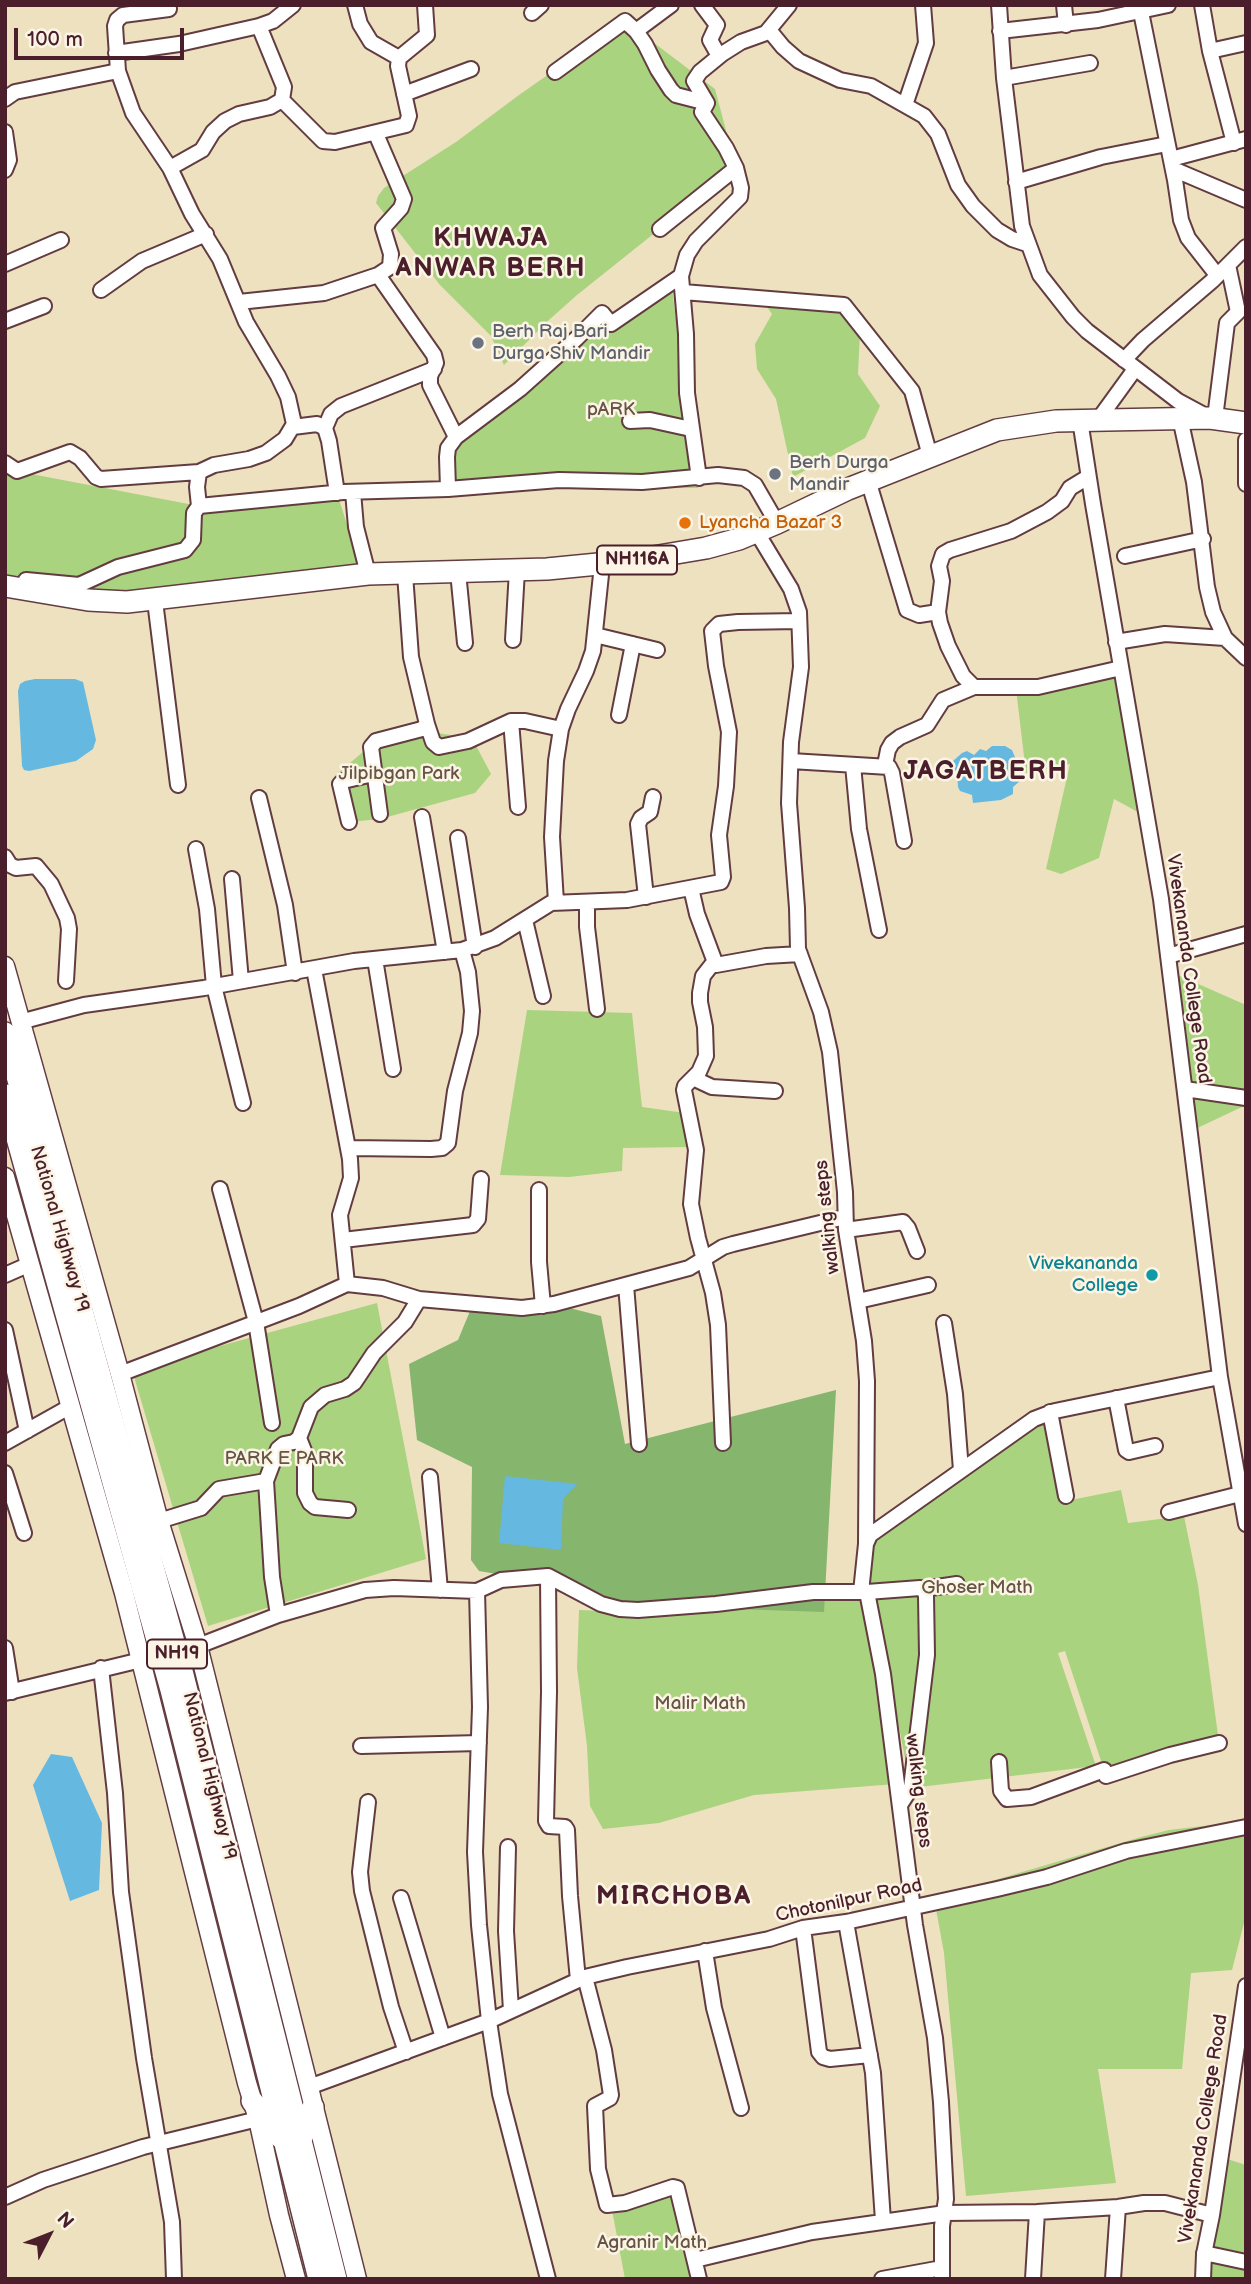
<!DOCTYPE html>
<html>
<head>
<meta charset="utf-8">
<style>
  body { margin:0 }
  #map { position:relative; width:1251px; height:2284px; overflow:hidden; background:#eee1c0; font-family:"Balsamiq Sans",sans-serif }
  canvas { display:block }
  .frame { position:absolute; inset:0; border:7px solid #4a1f2b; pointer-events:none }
  .north { position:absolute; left:14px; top:2200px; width:70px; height:70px; -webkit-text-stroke:5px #fcf5e5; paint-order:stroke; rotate:48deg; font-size:19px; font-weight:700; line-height:28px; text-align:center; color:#4a1f2b }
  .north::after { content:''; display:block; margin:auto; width:24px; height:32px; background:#4a1f2b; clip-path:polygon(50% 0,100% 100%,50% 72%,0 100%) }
  .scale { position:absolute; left:14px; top:28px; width:170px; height:32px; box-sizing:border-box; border:4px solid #4a1f2b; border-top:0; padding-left:9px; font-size:21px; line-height:24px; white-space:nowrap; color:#4a1f2b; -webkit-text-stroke:5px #fcf5e5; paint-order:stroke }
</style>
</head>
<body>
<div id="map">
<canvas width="1251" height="2284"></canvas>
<div class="frame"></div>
<div class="north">N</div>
<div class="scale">100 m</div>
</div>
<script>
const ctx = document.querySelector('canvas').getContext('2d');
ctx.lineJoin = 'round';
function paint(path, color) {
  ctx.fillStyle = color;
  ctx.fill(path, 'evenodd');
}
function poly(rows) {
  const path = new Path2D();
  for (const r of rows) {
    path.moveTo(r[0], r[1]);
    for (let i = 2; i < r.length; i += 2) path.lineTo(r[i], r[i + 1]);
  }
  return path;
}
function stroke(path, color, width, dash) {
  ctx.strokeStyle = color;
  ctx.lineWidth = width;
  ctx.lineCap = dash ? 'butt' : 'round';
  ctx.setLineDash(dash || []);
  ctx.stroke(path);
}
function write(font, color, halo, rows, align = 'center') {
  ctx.font = font + ' "Balsamiq Sans",sans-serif';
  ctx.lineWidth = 5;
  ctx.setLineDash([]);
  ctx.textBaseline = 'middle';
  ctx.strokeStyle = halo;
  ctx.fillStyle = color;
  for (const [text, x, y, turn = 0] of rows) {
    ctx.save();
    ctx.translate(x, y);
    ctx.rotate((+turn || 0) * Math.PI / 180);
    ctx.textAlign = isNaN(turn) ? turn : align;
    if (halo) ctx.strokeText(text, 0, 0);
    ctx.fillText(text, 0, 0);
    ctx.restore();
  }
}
paint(poly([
  [625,21,715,89,736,168,577,295,550,319,504,365,491,336,440,285,376,203,378,196,384,188,456,142,519,95],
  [672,289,698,488,448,489,448,448,587,328],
  [765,304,841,309,860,332,858,374,880,406,865,438,793,477,776,399,757,369,755,344,772,314],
  [5,469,199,506,337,493,362,572,124,600,5,582],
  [1119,670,1147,817,1114,799,1099,858,1061,874,1046,869,1070,764,1026,773,1016,689],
  [430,732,472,738,491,774,475,793,380,819,349,822,338,773,376,741],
  [1171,972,1246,1005,1246,1105,1189,1132],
  [527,1010,632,1013,642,1107,685,1113,690,1147,623,1148,622,1171,569,1177,500,1175],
  [377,1303,426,1559,208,1626,132,1370],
  [1046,1420,1061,1502,1121,1490,1128,1523,1184,1516,1198,1585,1219,1743,1106,1776,1065,1651,1058,1653,1096,1766,911,1788,873,1596,864,1588,871,1537],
  [811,1591,868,1599,896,1784,754,1795,659,1823,603,1829,590,1806,587,1746,577,1668,579,1610,605,1611],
  [1246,1821,1246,1915,1232,1970,1191,1973,1182,2069,1098,2069,1116,2183,966,2196,944,1953,934,1898,1141,1837,1169,1830],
  [1221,2157,1246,2165,1246,2279,1203,2279,1204,2253],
  [674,2194,694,2279,625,2279,612,2210]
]), '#a9d37f');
paint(poly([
  [554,1304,601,1316,625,1444,836,1390,824,1612,617,1605,543,1582,479,1571,471,1560,472,1467,417,1440,409,1364,458,1340,470,1311]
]), '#86b56e');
paint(poly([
  [35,679,75,679,83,682,96,740,93,749,76,761,29,771,24,770,22,766,18,691,20,684,25,681],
  [992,746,1005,746,1012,750,1017,762,1020,781,1013,787,1013,794,1001,800,973,803,972,795,960,791,958,787,957,772,951,769,953,761,962,753,967,751,974,755,980,749,986,751],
  [505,1476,577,1484,563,1499,561,1550,499,1543],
  [51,1754,72,1757,102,1823,99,1890,70,1901,33,1785]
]), '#65b9e1');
const minor = poly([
  [355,5,360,24,371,42,399,58],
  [702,5,717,25,710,40,719,56],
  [999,5,1004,78,1022,226,1040,275,1073,317,1087,331,1178,401,1204,415],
  [1064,5,1066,25],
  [1202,5,1210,51,1234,143],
  [1141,12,1175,180,1181,220,1188,238,1217,275],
  [532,13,541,5],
  [769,30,783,47,799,61,840,80,871,86,924,116,938,134,958,185,973,206,997,230,1012,239,1027,244],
  [636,31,671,5],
  [1000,31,1098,20,1168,5],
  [1210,51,1246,43],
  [116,53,179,44,259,26,273,21,293,5],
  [555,72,625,21,636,31,645,44,658,70,671,90,676,95,707,103],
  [1004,78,1090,63],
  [404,94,471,69],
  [5,99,15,92,118,71,115,26,117,20,123,15,169,9],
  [282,100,323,141,335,142,406,125,409,116,398,66,399,58,427,35,425,5],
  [905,105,926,43,923,5],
  [5,132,9,160,5,170],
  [1171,159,1246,139],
  [170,168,202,150,213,132,225,121,239,114,270,107,282,100,284,87,259,26],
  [1173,169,1246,200],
  [1016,182,1101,157,1167,144],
  [660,229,736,168],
  [5,264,61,240],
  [378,275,434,355,436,363,430,376,430,385,456,437],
  [101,290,142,261,206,234],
  [683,292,844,305,912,391,930,456],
  [239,302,324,293,378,275,390,267,391,254,383,228,401,208,404,199,376,134],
  [5,321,44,306],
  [1124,360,1143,340,1212,281,1246,247],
  [1180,418,1194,482,1207,587,1213,612,1225,638,1246,658],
  [1215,418,1227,323,1238,312,1228,265],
  [1080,420,1093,504,1161,899,1220,1377,1246,1524],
  [1098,420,1135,369],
  [630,421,650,420,691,429],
  [293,427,317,424,325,428,329,441,337,493],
  [325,428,331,414,341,406,434,369],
  [1246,440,1246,484],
  [5,463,17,471,70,452,80,458,96,477,101,479,199,472],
  [1088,477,1070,488,1062,501,1047,512,1011,531,950,550,943,554,939,566,942,581,938,612,940,623,948,646,963,676,974,687,1038,687,1121,668],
  [699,478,687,393,686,334,681,276,687,255,696,241,740,197,741,188,736,168,726,148,702,112,707,103,694,81,700,72,722,54,741,42,766,33,789,5],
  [868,480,907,610,919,615,938,612],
  [448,489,447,457,448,448,456,437,520,389,577,338,602,313,611,324,681,276],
  [353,492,356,527,368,574],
  [199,506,343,492,448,489,559,480,642,482,718,475,744,478,755,485,777,523],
  [756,531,791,589,799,612,801,667,791,742,789,803,797,908,798,949,821,1012,830,1052,845,1192,846,1230,864,1341,867,1381,866,1544,861,1592,867,1592,883,1674,915,1925,935,2038,941,2102,946,2199,942,2226,942,2279],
  [1125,556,1203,539],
  [458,572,465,643],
  [26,580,79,585,118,567,185,550,193,540,194,513,199,506,197,487,199,472,214,465,249,459,266,453,285,439,294,424,288,397,278,376,246,322,220,259,192,214,170,168,133,113,118,71],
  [155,601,178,785],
  [595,635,657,650],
  [513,640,517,570],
  [1116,642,1165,634,1225,638],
  [619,715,633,644],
  [511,721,518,807],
  [427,724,433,742,439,747,468,741,511,721,525,721,561,729],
  [791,761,889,767,892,773,904,841],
  [853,765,859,829,879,930],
  [885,765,888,750,892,743,900,737,927,725,943,700,974,687],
  [259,798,285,905,295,973],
  [380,814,371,747,376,741,422,729,427,724,411,657,405,574],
  [422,817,445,952],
  [349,822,340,784,343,781,373,774],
  [458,838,475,947],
  [196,849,207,909,214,986,243,1103],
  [5,857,10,865,16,868,36,866,51,884,67,918,69,929,66,981],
  [232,879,241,981],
  [691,888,697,914,716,965,766,956,800,954],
  [646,897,638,824,641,818,650,812,653,797],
  [556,902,552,837,556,761,561,729,568,709,586,671,593,651,602,565],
  [587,903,587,927,597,1009],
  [525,920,543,996],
  [1168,956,1246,934],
  [375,959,393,1069],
  [714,962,703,976,700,993,700,1002,705,1027,706,1056,699,1072,685,1086,684,1090,696,1150,691,1204,698,1238,713,1293,718,1325,723,1443],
  [314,969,350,1159,351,1178,340,1215,347,1284,383,1288,419,1299],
  [20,1022,84,1005,204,988,354,961,462,950,495,938,551,903,627,900,721,882,723,877,719,835,726,786,729,732,716,666,712,631,719,624,738,622,799,621],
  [695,1079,712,1087,775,1091],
  [1185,1089,1246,1098],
  [349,1148,431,1149,442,1148,448,1143,455,1091,470,1033,472,1011,468,972,462,950],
  [220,1189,256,1322,272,1423],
  [539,1190,539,1262,543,1306],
  [846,1230,903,1222,908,1228,917,1251],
  [343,1240,473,1225,478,1219,481,1179],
  [5,1275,30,1264],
  [626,1285,639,1444],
  [858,1301,928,1285],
  [944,1323,955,1394,961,1470],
  [5,1330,27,1431],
  [120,1374,299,1306,347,1284],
  [1116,1398,1126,1450,1129,1452,1155,1446],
  [1050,1412,1066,1496],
  [299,1438,305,1453,305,1493,310,1503,315,1507,348,1510],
  [5,1443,71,1406],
  [5,1473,24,1533],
  [430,1477,440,1590],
  [266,1481,272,1577,278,1615],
  [1169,1512,1240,1494],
  [159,1521,201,1508,219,1489,266,1481,278,1449,284,1444,294,1442,299,1438,311,1407,325,1395,345,1389,354,1383,374,1353,405,1322,419,1299,522,1308,554,1304,689,1268,723,1247,733,1244,845,1217],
  [866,1544,870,1535,1034,1419,1055,1411,1220,1377],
  [548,1576,549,1692,546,1821,549,1826,565,1827,567,1830,570,1896,578,1980],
  [924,1589,957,1584],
  [477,1591,480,1707,475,1852,479,1925,489,2021,500,2094,548,2279],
  [867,1592,920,1588,924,1589,926,1596,927,1655,914,1763,911,1788,900,1805],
  [198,1646,278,1615,365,1590,394,1588,477,1591,501,1580,548,1576,601,1604,620,1609,638,1610,716,1604,813,1592,861,1592],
  [5,1648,12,1692],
  [101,1668,115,1793,121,1892,144,2058,172,2222,174,2279],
  [5,1693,141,1660],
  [361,1746,479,1743],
  [999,1762,1001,1791,1007,1799,1031,1797,1104,1770],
  [1106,1776,1170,1755,1219,1743],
  [368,1802,360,1872,362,1891,391,2007,406,2052],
  [508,1847,506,1931,511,2010],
  [401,1898,443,2038],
  [846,1922,873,2073,883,2221],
  [803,1928,819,2052,823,2057,830,2059,870,2055],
  [705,1951,714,2008,741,2108],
  [585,1977,604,2050,611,2095,610,2098,595,2106,598,2169,607,2205,625,2203,673,2187,677,2188,699,2279],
  [309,2087,489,2021,585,1977,627,1967,769,1939,803,1928,846,1922,997,1889,1047,1877,1126,1851,1246,1827],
  [5,2197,43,2180,143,2147,258,2119],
  [1204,2253,1246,2262],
  [695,2260,812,2232,945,2213,1037,2212,1118,2207,1144,2203,1165,2203,1212,2215],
  [882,2279,942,2268],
  [1033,2279,1037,2212],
  [1113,2279,1118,2207],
  [1203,2279,1204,2254,1212,2215,1246,1986]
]);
const major = poly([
  [5,966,120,1374,159,1521,198,1646,357,2279],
  [5,1177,124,1593,247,2083,258,2119,279,2215,296,2279]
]);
const highway = poly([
  [5,586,88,600,127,602,368,574,547,569,629,561,706,548,739,539,777,523,848,489,997,430,1056,421,1210,418,1246,423],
  [5,1033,182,1671,336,2279],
  [5,1095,171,1690,319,2279],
  [252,2101,281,2138],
  [301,2140,313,2107]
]);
stroke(minor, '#633c41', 18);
stroke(major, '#633c41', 21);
stroke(highway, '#633c41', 24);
stroke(minor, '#fff', 14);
stroke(major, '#fff', 18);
stroke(highway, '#fff', 21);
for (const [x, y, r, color] of [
  [478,343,7,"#6b7280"],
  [775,474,7,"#6b7280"],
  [685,523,7,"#e8710a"],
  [1152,1275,7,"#0f9aa8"]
]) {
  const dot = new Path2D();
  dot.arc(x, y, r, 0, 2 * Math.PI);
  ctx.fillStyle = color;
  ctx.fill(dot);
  stroke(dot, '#fcf5e5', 2.5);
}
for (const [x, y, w] of [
  [637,560,80],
  [177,1654,60]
]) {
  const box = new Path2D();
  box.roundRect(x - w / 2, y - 14.5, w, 29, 5);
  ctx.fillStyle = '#fcf5e5';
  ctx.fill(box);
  stroke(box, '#4a1f2b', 2);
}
write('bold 18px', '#4a1f2b', null, [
  ["NH116A",637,560],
  ["NH19",177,1654]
]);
write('19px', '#5b616d', '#fcf5e5', [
  ["Berh Raj Bari",492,332],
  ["Durga Shiv Mandir",492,354],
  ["Berh Durga",789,463],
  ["Mandir",789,485]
], 'left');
write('19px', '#654', '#fcf5e5', [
  ["pARK",611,410],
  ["Jilpibgan Park",399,774],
  ["PARK E PARK",284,1459],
  ["Ghoser Math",977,1588],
  ["Malir Math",700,1704],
  ["Agranir Math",652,2243]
]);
write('19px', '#c56008', '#fcf5e5', [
  ["Lyancha Bazar 3",699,523]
], 'left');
write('19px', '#4a1f2b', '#fcf5e5', [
  ["Vivekananda College Road",1188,969,82],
  ["walking steps",828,1217,-96],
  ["National Highway 19",59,1229,74],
  ["National Highway 19",209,1776,76],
  ["walking steps",918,1791,83],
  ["Chotonilpur Road",849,1901,-12],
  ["Vivekananda College Road",1204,2129,-81]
]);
write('19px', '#0d838f', '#fcf5e5', [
  ["Vivekananda",1138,1264],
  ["College",1138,1286]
], 'right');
ctx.letterSpacing = '2px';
write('bold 26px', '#4a1f2b', '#fcf5e5', [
  ["KHWAJA",491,239],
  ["ANWAR BERH",491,269],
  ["JAGATBERH",986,772],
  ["MIRCHOBA",674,1897]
]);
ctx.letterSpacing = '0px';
</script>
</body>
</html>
